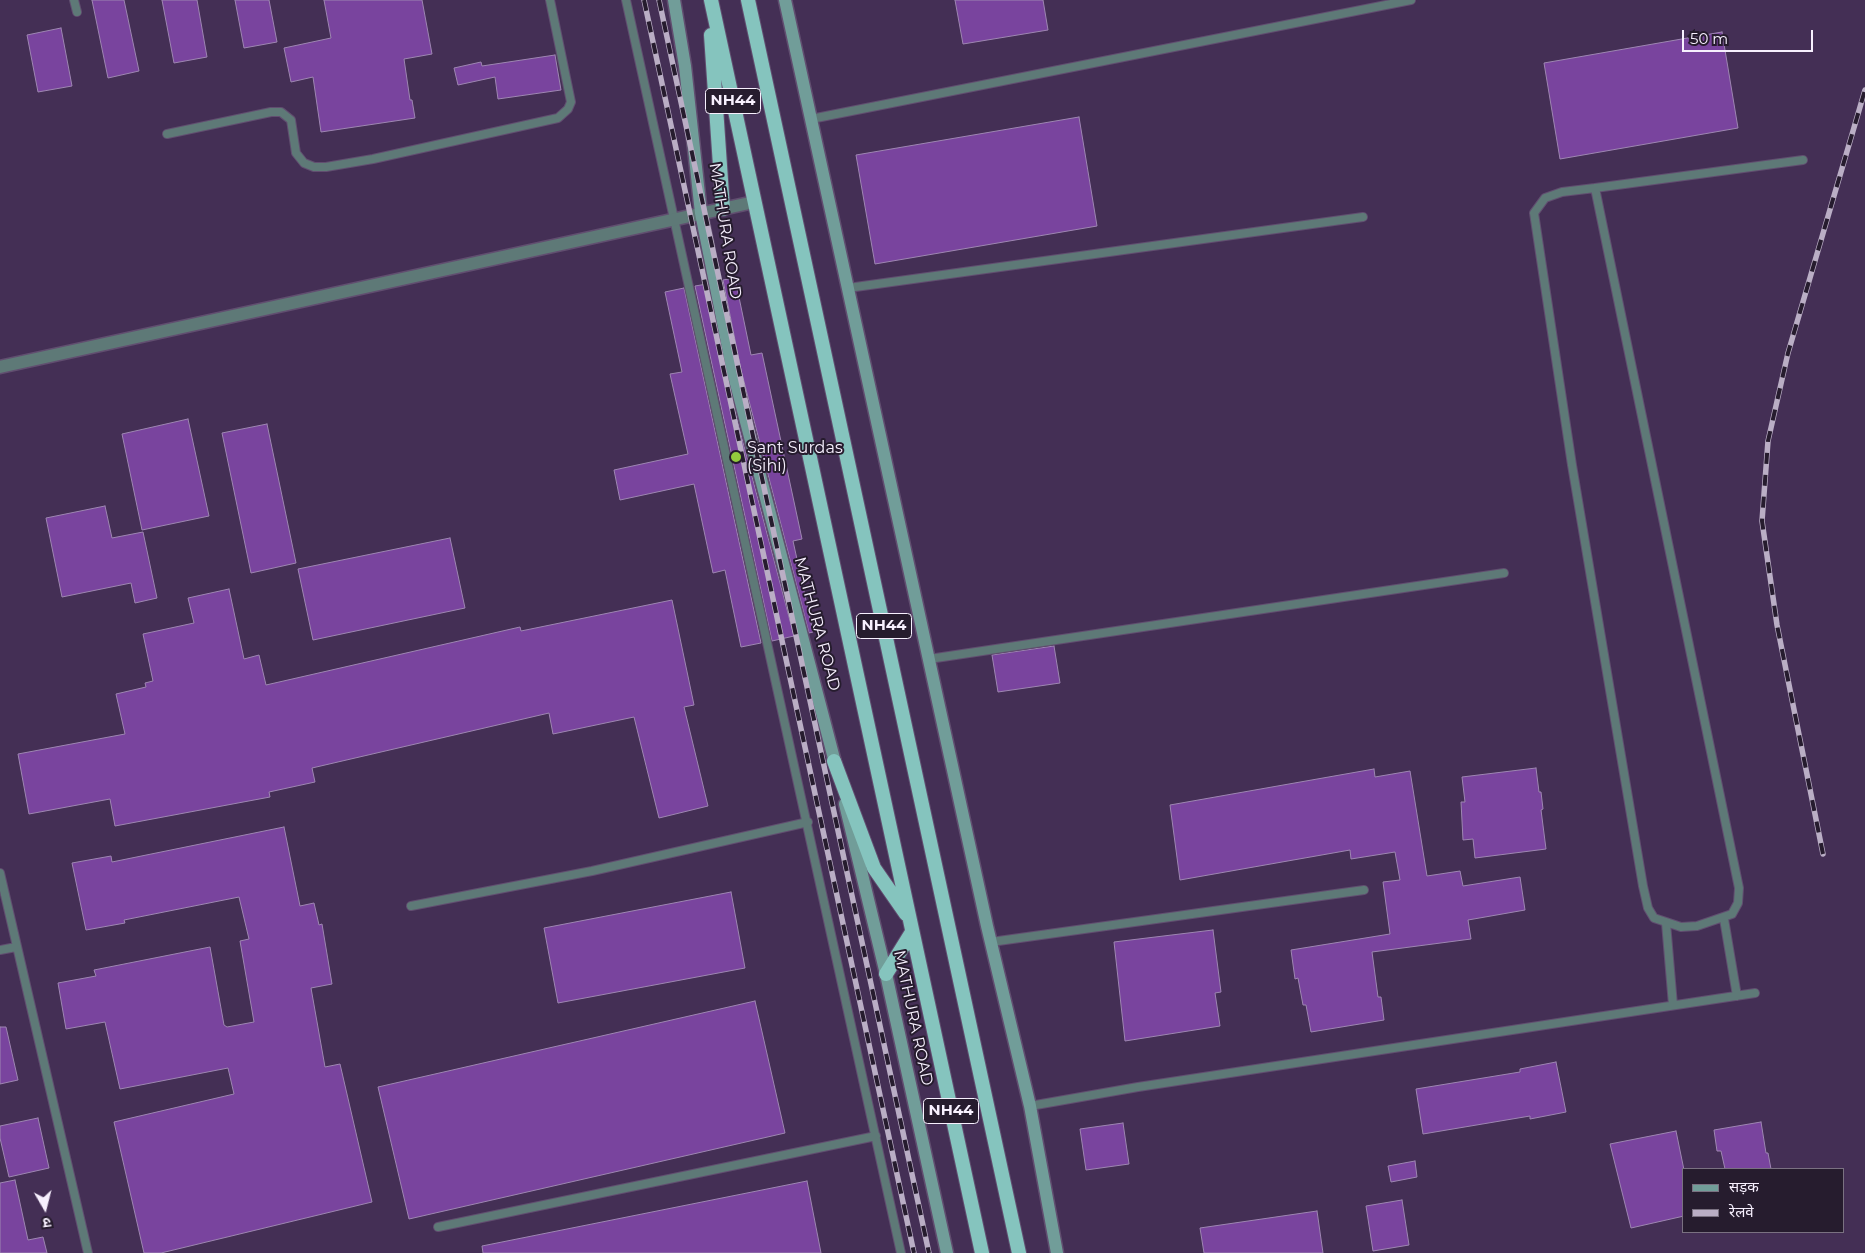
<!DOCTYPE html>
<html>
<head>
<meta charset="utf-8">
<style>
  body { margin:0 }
  #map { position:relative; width:1865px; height:1253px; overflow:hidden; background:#442f55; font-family:Montserrat,"Noto Sans Devanagari",sans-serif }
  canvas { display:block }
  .legend { position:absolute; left:1682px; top:1168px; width:162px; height:65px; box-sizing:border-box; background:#261c2e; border:1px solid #7a7181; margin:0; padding:6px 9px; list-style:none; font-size:15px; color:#f7f0fe }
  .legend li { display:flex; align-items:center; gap:10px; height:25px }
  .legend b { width:25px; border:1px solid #7a7181 }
  .north { position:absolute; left:20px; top:1183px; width:50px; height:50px; -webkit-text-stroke:4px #261c2e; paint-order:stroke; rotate:172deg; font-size:14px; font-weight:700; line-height:20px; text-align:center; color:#f7f0fe }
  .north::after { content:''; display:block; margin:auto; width:18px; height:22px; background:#f7f0fe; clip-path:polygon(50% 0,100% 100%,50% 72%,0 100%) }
  .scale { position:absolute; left:1682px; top:30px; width:131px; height:22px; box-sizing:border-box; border:2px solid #f7f0fe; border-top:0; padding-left:6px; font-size:15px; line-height:18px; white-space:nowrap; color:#f7f0fe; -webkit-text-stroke:4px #261c2e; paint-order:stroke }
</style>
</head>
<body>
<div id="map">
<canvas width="1865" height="1253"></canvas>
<ul class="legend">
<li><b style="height:6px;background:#719d99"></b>सड़क</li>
<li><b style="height:6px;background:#baaec5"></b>रेलवे</li>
</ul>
<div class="north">उ</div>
<div class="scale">50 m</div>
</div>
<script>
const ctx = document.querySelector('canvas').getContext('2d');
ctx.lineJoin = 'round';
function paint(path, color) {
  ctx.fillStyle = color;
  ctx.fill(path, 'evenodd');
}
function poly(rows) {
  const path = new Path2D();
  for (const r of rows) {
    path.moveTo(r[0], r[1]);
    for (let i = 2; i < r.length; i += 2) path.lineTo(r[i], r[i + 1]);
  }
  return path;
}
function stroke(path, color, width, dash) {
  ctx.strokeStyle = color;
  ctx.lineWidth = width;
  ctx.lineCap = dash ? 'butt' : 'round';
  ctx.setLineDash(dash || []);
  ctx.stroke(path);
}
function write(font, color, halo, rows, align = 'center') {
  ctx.font = font + ' Montserrat,sans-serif';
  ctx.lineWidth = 4;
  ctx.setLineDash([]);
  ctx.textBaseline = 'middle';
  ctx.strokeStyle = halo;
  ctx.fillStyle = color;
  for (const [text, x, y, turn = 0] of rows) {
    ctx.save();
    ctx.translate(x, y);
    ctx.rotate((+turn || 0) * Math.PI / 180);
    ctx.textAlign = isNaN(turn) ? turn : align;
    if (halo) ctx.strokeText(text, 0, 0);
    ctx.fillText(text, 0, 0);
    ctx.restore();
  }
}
const building = poly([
  [92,0,124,0,139,71,108,78,92,0],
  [162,0,197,0,207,57,174,63,162,0],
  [235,0,269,0,277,42,244,48,235,0],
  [324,0,422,0,432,54,404,59,410,100,412,100,415,118,321,132,313,77,291,82,284,48,331,38,324,0],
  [955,0,1043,0,1048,30,963,44,955,0],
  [61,28,72,86,38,92,27,35,61,28],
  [1722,32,1738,128,1560,159,1544,63,1722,32],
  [555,55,561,90,498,99,495,77,458,85,454,68,481,62,482,66,555,55],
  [1079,117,1097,226,875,264,856,155,1079,117],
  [735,278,751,355,762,353,802,539,793,541,813,632,809,633,741,370,723,280,735,278],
  [707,284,725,374,794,636,772,641,695,286,707,284],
  [684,288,761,643,741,647,725,570,713,573,694,484,620,500,614,470,688,454,670,374,682,372,665,292,684,288],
  [188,419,209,516,142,530,122,434,188,419],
  [267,424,296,563,251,573,222,433,267,424],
  [105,506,112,538,143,532,157,598,135,603,131,583,62,597,46,518,105,506],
  [450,538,465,608,313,640,298,569,450,538],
  [229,589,244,659,259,655,266,685,520,627,521,631,672,600,694,705,684,707,708,806,659,818,634,717,553,734,549,713,312,768,315,782,269,792,270,797,115,826,110,799,29,814,18,754,125,734,116,694,146,687,145,683,153,681,143,634,194,623,188,598,229,589],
  [1054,646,1060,683,998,692,992,655,1054,646],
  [1536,768,1539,792,1541,792,1543,809,1541,810,1546,849,1475,858,1473,839,1463,840,1461,802,1465,802,1462,777,1536,768],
  [1374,769,1375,777,1410,771,1427,876,1460,871,1463,886,1520,877,1525,910,1468,920,1471,939,1372,952,1378,997,1381,997,1384,1020,1311,1032,1306,1005,1303,1005,1298,978,1295,979,1291,950,1390,934,1383,882,1400,880,1395,852,1351,859,1350,850,1180,880,1170,805,1374,769],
  [284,827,300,906,314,903,319,925,322,924,332,984,311,988,325,1067,340,1064,372,1202,161,1253,144,1253,114,1122,234,1094,228,1068,120,1089,105,1022,66,1029,58,983,96,976,94,970,210,947,224,1025,227,1027,254,1022,240,941,249,939,239,897,124,920,125,923,86,930,72,863,111,856,112,862,284,827],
  [731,892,745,968,558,1003,544,928,731,892],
  [1213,930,1221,992,1215,993,1220,1026,1125,1041,1114,942,1213,930],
  [755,1001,785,1133,409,1219,378,1087,755,1001],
  [0,1027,6,1027,18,1080,0,1084,0,1027],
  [1556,1062,1566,1112,1530,1119,1530,1116,1423,1134,1416,1089,1520,1072,1520,1069,1556,1062],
  [38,1118,49,1168,9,1177,0,1138,0,1126,38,1118],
  [1761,1122,1766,1153,1768,1153,1771,1169,1725,1169,1721,1151,1717,1151,1714,1130,1761,1122],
  [1123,1123,1129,1164,1086,1170,1080,1129,1123,1123],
  [1676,1131,1684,1170,1684,1216,1631,1228,1610,1144,1676,1131],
  [1415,1161,1417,1177,1391,1182,1388,1166,1415,1161],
  [15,1180,28,1240,43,1237,47,1253,0,1253,0,1183,15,1180],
  [807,1181,821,1253,483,1253,482,1246,807,1181],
  [1402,1200,1409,1245,1373,1251,1366,1206,1402,1200],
  [1317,1211,1323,1253,1204,1253,1200,1228,1317,1211]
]);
paint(building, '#79449e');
stroke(building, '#9e86b2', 1);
const service = poly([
  [74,0,77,12],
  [626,0,901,1253],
  [811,119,1411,0],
  [167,134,271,112,281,112,291,120,296,153,304,163,314,167,326,167,373,159,558,118,568,109,571,102,550,0],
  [1595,188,1739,888,1738,903,1732,914,1697,926,1681,927,1654,918,1648,908,1643,886,1572,465,1534,213,1545,198,1562,192,1595,188,1803,160],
  [848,288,1363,217],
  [929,659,1504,573],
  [0,873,88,1253],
  [411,906,592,871,808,822],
  [1724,919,1737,996],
  [1666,923,1673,1005],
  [991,942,1364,890],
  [0,950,16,947],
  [1030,1106,1138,1087,1755,993],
  [438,1227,876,1136]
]);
const tertiary = poly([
  [0,367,754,202]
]);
const secondary = poly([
  [674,0,685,66,701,213,733,372,837,770],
  [785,0,987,926,1030,1106,1057,1253],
  [845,804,886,974,947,1253]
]);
const trunk = poly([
  [711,0,982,1253],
  [748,0,1019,1253],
  [711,35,723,209],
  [834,761,874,868,906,914],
  [886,974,912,932]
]);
stroke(service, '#614e70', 10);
stroke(tertiary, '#614e70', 15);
stroke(secondary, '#614e70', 15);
stroke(trunk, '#614e70', 16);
stroke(service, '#5e7977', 8);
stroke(tertiary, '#5e7977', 12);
stroke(secondary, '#719d99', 12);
stroke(trunk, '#85c4be', 14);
const rail = poly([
  [644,0,914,1253],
  [659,0,929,1253],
  [1823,854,1777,625,1762,521,1768,441,1788,353,1865,90]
]);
stroke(rail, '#baaec5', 5.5);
stroke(rail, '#261c2e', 4, [11]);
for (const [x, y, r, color] of [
  [736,457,6,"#93cc3d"]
]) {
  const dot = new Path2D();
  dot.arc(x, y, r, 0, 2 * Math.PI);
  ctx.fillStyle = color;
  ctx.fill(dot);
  stroke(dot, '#261c2e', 2);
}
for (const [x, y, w] of [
  [733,101,55],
  [884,626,55],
  [951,1111,55]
]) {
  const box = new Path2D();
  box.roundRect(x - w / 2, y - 12.5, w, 25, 4);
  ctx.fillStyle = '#261c2e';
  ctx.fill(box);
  stroke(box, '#f7f0fe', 1);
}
write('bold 15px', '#f7f0fe', null, [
  ["NH44",733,101],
  ["NH44",884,626],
  ["NH44",951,1111]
]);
write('16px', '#f7f0fe', '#261c2e', [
  ["MATHURA ROAD",725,231,81],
  ["MATHURA ROAD",817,624,75],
  ["MATHURA ROAD",913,1018,78]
]);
write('16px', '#f7f0fe', '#261c2e', [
  ["Sant Surdas",747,448],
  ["(Sihi)",747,466]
], 'left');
</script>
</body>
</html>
